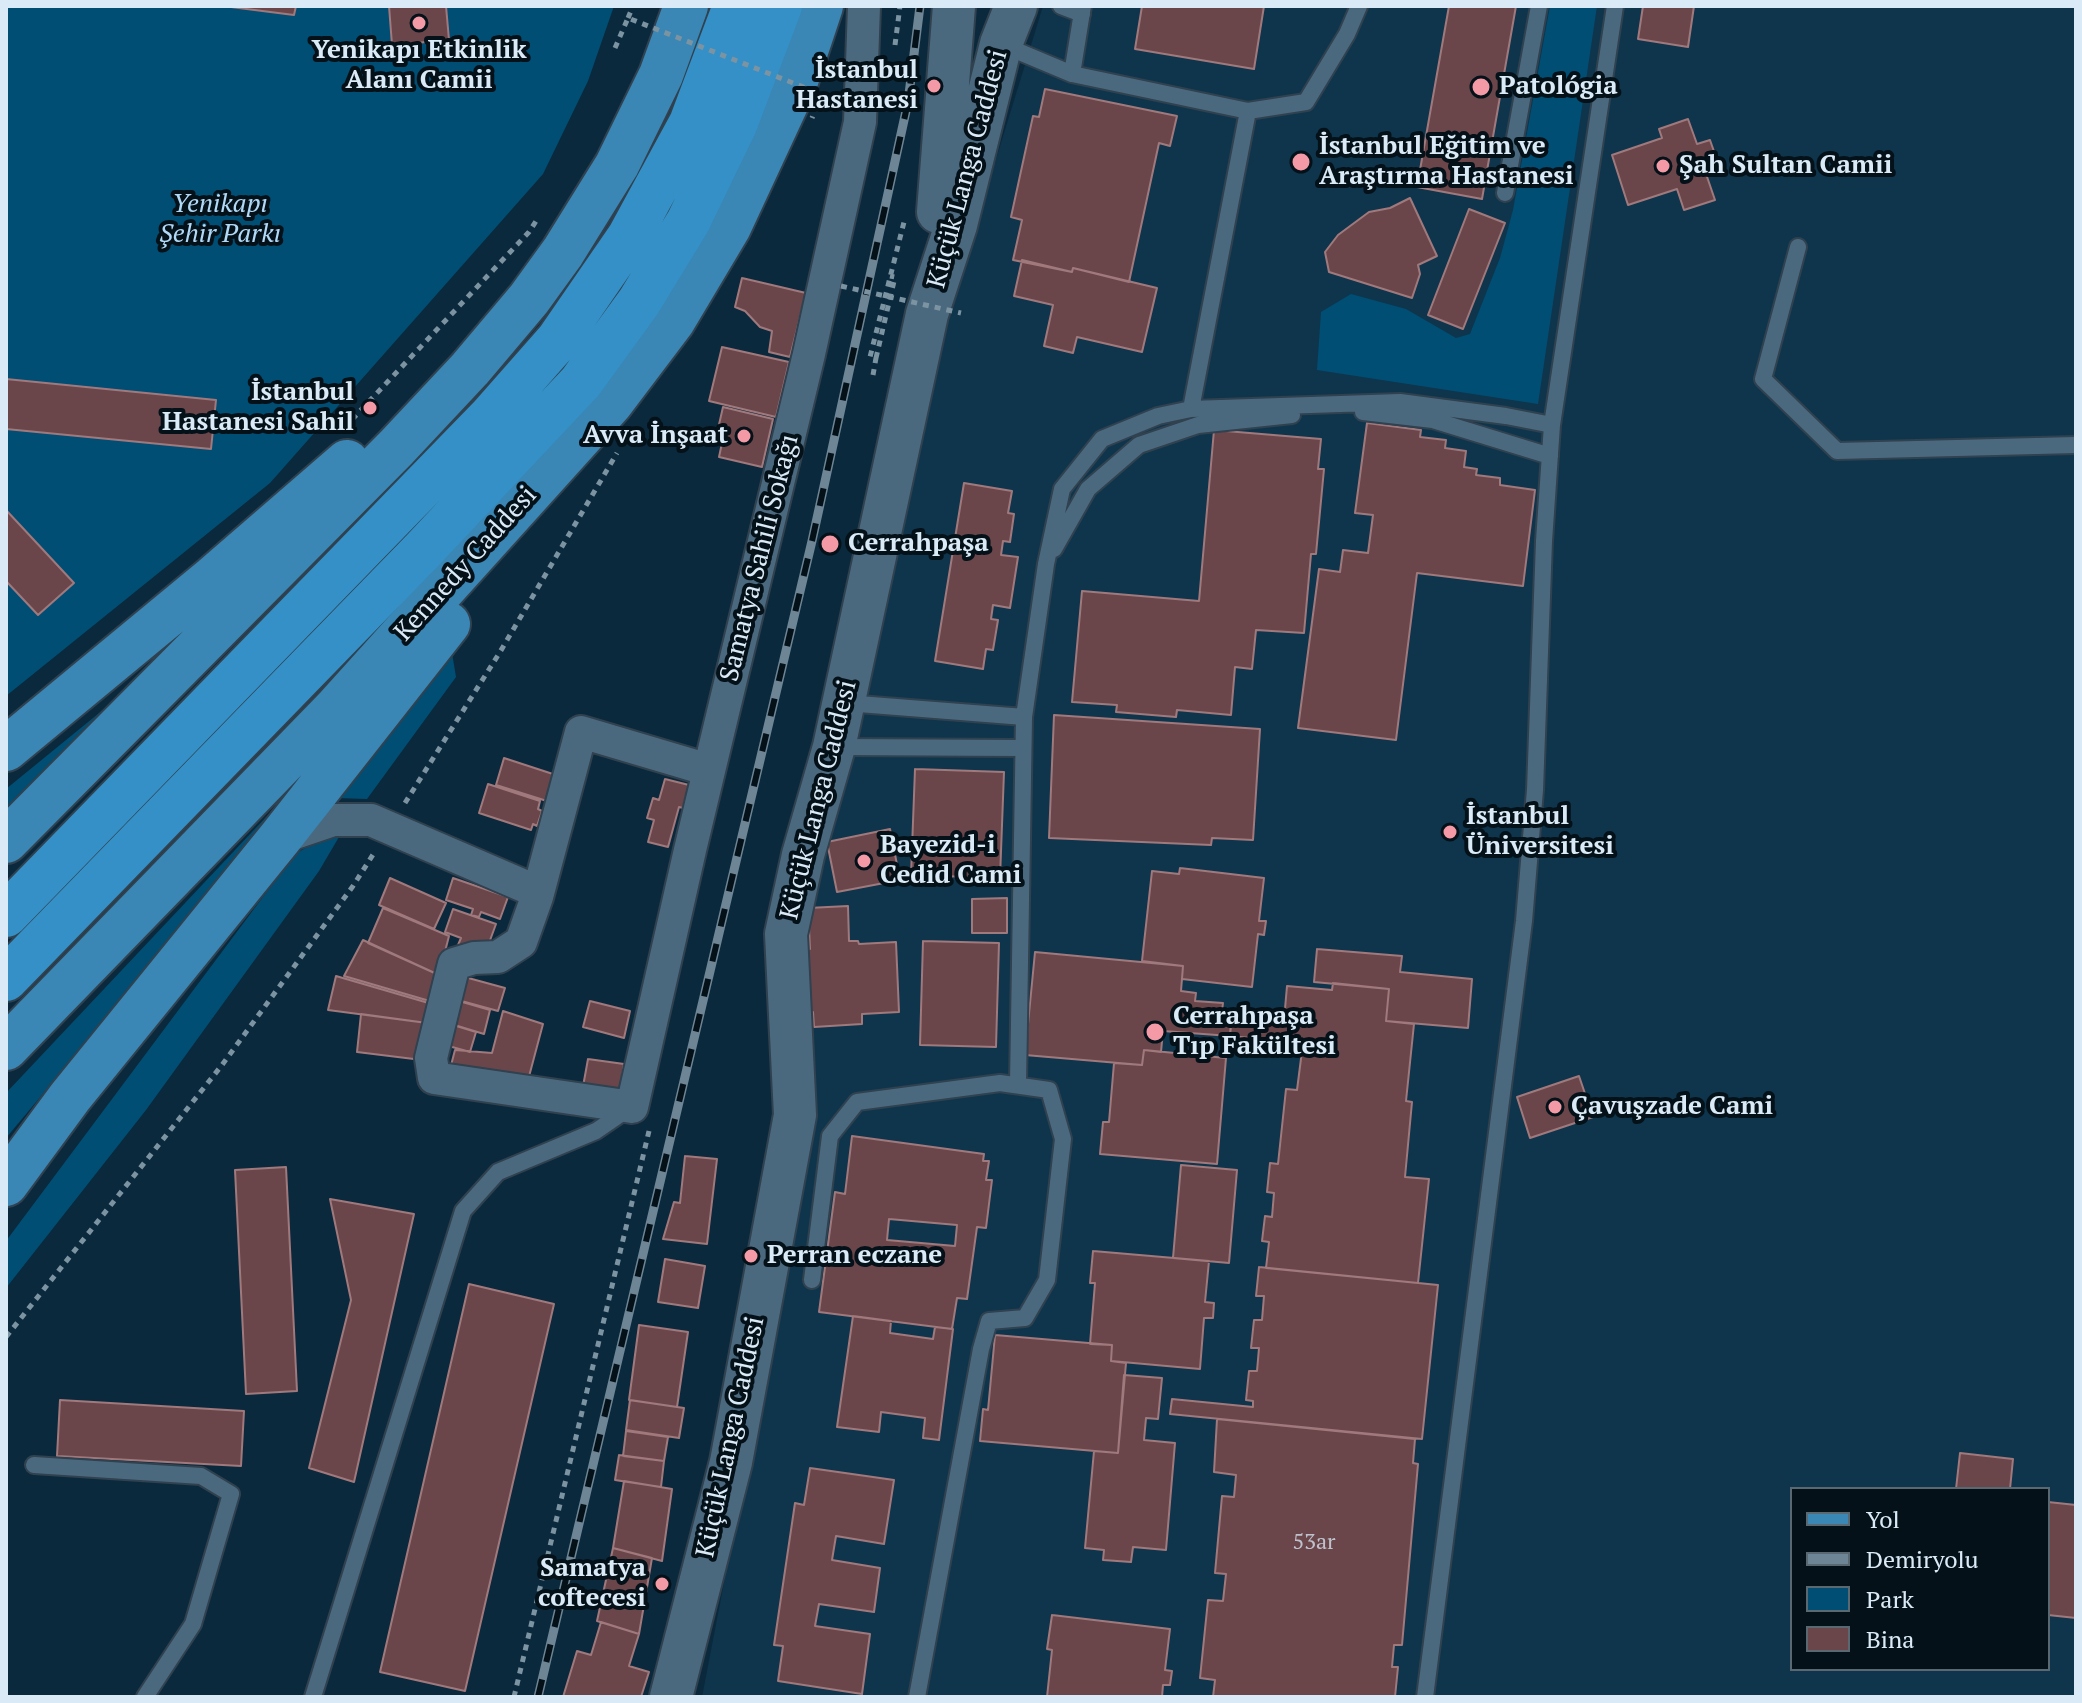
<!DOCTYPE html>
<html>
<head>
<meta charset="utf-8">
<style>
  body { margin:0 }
  #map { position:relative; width:2082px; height:1703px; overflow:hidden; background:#0b293c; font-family:"PT Serif",serif }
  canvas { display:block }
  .frame { position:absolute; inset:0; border:8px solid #daebf7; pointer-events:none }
  .legend { position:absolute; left:1790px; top:1487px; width:260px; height:184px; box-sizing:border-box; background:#051119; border:2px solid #5a6872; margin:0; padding:10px 14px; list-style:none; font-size:24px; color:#daebf7 }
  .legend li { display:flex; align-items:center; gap:16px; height:40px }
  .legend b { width:40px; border:2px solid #5a6872 }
</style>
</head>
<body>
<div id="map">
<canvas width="2082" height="1703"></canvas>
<div class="frame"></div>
<ul class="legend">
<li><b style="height:10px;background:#3a86b4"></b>Yol</li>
<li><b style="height:10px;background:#6d8594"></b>Demiryolu</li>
<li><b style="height:22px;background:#004e74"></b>Park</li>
<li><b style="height:22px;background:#6a464b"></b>Bina</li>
</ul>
</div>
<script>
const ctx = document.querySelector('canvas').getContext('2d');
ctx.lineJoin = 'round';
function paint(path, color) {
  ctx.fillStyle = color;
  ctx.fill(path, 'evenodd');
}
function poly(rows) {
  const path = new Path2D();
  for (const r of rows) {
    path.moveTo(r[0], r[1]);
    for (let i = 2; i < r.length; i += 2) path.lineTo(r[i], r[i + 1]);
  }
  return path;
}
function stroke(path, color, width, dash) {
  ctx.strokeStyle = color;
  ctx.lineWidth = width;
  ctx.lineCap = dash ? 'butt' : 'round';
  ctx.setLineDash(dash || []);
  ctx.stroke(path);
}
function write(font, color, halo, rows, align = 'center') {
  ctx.font = font + ' "PT Serif",serif';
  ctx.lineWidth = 8;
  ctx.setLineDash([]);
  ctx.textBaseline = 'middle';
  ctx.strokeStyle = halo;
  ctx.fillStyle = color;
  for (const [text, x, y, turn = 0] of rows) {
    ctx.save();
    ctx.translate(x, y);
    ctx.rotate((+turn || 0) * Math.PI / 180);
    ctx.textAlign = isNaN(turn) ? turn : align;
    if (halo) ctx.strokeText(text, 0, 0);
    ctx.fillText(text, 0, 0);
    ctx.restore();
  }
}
paint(poly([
  [1043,6,2076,6,2076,1697,702,1697,813,1121,799,938,947,319],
  [1792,1489,2048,1489,2048,1669,1792,1669]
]), '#0e354c');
paint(poly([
  [6,6,614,6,588,81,543,174,270,483,6,696],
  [1550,6,1597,6,1538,404,1317,370,1321,312,1351,294,1406,309,1456,338,1470,334,1500,258,1513,210],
  [452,653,456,677,367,799,336,798],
  [142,678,6,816,6,789],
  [284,798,150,966,6,1138,6,1093],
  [346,825,319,871,146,1110,6,1288,6,1241,295,854]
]), '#004e74');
const building = poly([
  [223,6,296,6,294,15,223,6],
  [389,6,446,6,449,40,392,45,389,6],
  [1142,6,1264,6,1254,69,1135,49,1142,6],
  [1449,6,1516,6,1482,199,1417,187,1449,6],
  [1643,6,1694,6,1688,47,1638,39,1643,6],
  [1045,89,1177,116,1170,146,1159,143,1129,282,1073,268,1072,272,1013,260,1022,220,1011,217,1033,116,1039,117,1045,89],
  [1688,119,1697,144,1710,140,1718,163,1704,168,1715,200,1684,210,1677,189,1628,205,1612,155,1662,138,1659,129,1688,119],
  [1410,198,1437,256,1418,265,1420,274,1412,298,1329,272,1325,252,1338,235,1369,212,1390,208,1410,198],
  [1469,209,1505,223,1463,329,1428,315,1469,209],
  [1022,260,1072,272,1073,268,1157,288,1142,352,1077,337,1073,353,1044,346,1053,305,1014,296,1022,260],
  [742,278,806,293,790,357,769,352,772,331,760,327,745,311,735,307,742,278],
  [722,347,789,362,776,417,709,401,722,347],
  [6,379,216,400,211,449,6,429,6,379],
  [723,407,773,419,762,467,719,457,722,443,718,442,721,430,718,429,723,407],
  [1367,423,1421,430,1420,437,1446,440,1445,448,1466,451,1464,467,1477,469,1476,475,1500,478,1500,485,1535,490,1523,586,1417,573,1396,740,1298,728,1319,569,1340,572,1343,550,1368,553,1373,515,1355,513,1367,423],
  [1214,430,1321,439,1318,469,1324,469,1316,554,1311,554,1304,633,1256,630,1252,669,1235,667,1231,715,1177,710,1176,717,1116,712,1117,705,1072,702,1082,591,1199,601,1214,430],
  [964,483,1012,491,1008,513,1014,514,1010,542,1003,541,1001,555,1018,557,1010,608,993,605,991,619,998,620,993,650,986,649,983,669,935,661,964,483],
  [6,510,74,583,38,615,6,581,6,510],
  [1054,715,1260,729,1253,840,1212,838,1211,845,1049,838,1054,715],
  [504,758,559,776,550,802,496,785,504,758],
  [915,769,1004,772,1000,878,911,875,915,769],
  [665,779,689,785,683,808,679,807,668,847,648,842,654,820,647,818,653,798,659,800,665,779],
  [488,784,540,801,538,809,542,811,537,826,533,824,531,830,479,813,488,784],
  [890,829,900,880,837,892,827,842,890,829],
  [1180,868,1264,878,1259,921,1266,921,1264,935,1258,934,1252,987,1182,979,1183,966,1142,961,1152,871,1179,874,1180,868],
  [390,878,446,903,434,929,379,905,390,878],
  [453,878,508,897,500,919,481,912,479,917,471,915,473,909,446,900,453,878],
  [1007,898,1007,933,972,933,972,899,1007,898],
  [848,906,849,941,858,941,859,944,896,942,899,1012,862,1014,862,1024,814,1027,813,1012,809,1012,806,949,810,949,808,908,848,906],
  [383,908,449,936,439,975,368,943,383,908],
  [453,909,496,924,485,954,458,945,461,938,445,932,453,909],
  [363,940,439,975,433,1002,344,976,363,940],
  [923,941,999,943,996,1047,920,1045,923,941],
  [1317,949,1402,956,1400,972,1472,979,1468,1028,1386,1021,1389,989,1314,982,1317,949],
  [1035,952,1183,966,1181,991,1196,993,1195,1001,1223,1003,1221,1019,1231,1020,1230,1036,1163,1031,1161,1052,1144,1050,1142,1065,1025,1055,1035,952],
  [336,976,432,1004,427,1023,328,1010,336,976],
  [461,976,505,988,498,1011,454,999,461,976],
  [1333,983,1389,989,1386,1021,1414,1024,1406,1101,1412,1102,1405,1177,1429,1179,1418,1283,1266,1268,1269,1242,1262,1241,1265,1216,1272,1217,1274,1193,1267,1192,1270,1163,1278,1164,1286,1089,1297,1090,1303,1043,1230,1036,1232,1015,1284,1020,1287,986,1332,990,1333,983],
  [459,1001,490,1010,484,1034,451,1024,459,1001],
  [590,1001,630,1011,624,1038,583,1027,590,1001],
  [503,1011,543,1024,527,1084,449,1073,455,1050,492,1053,503,1011],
  [361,1014,427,1023,422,1060,357,1052,361,1014],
  [450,1024,476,1032,470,1052,445,1045,450,1024],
  [1144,1050,1226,1058,1217,1164,1100,1154,1103,1122,1109,1122,1114,1063,1142,1065,1144,1050],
  [588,1059,624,1064,619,1098,582,1092,588,1059],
  [1579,1076,1593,1117,1530,1138,1517,1097,1579,1076],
  [852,1136,984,1154,983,1161,989,1161,986,1180,992,1180,986,1228,977,1227,967,1299,957,1298,952,1329,819,1312,835,1192,845,1194,852,1136],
  [889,1219,957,1225,955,1246,887,1240,889,1219],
  [685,1156,717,1159,707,1244,663,1239,674,1202,680,1203,685,1156],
  [1181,1165,1237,1170,1229,1263,1173,1258,1181,1165],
  [286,1167,297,1391,246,1394,235,1170,286,1167],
  [330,1199,414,1214,354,1482,309,1468,351,1300,330,1199],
  [1093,1251,1209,1261,1205,1302,1214,1303,1213,1318,1204,1318,1200,1369,1111,1361,1112,1345,1090,1344,1095,1283,1090,1283,1093,1251],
  [665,1259,705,1266,698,1308,658,1302,665,1259],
  [1259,1267,1438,1285,1422,1439,1170,1414,1172,1399,1253,1407,1253,1401,1246,1400,1249,1371,1257,1371,1259,1348,1251,1348,1254,1320,1262,1320,1264,1296,1256,1296,1259,1267],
  [469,1284,554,1304,465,1691,380,1672,469,1284],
  [853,1316,891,1321,890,1333,933,1339,935,1327,953,1329,939,1440,923,1438,925,1418,881,1412,879,1432,837,1427,853,1316],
  [639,1325,688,1332,677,1407,629,1400,639,1325],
  [995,1335,1112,1345,1111,1361,1126,1363,1118,1453,980,1441,983,1409,988,1410,995,1335],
  [1124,1375,1162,1378,1158,1419,1146,1418,1144,1440,1175,1443,1166,1550,1133,1547,1131,1562,1103,1560,1104,1550,1085,1548,1094,1451,1118,1453,1124,1375],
  [60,1400,244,1411,241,1466,57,1456,60,1400],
  [630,1400,684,1408,679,1438,626,1430,630,1400],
  [1217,1419,1415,1439,1413,1463,1418,1464,1402,1645,1394,1645,1392,1667,1398,1667,1395,1697,1213,1697,1215,1680,1200,1678,1208,1600,1223,1601,1226,1574,1215,1573,1222,1496,1234,1497,1236,1475,1214,1472,1217,1419],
  [626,1431,668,1437,664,1461,623,1456,626,1431],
  [1960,1453,2013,1459,2010,1489,1956,1489,1960,1453],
  [619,1455,664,1461,661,1487,615,1480,619,1455],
  [810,1468,894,1480,884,1544,836,1536,832,1560,880,1568,874,1612,819,1604,815,1626,870,1634,862,1694,778,1681,783,1646,774,1645,795,1503,804,1505,810,1468],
  [624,1481,672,1489,662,1561,613,1548,624,1481],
  [2048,1502,2076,1505,2076,1618,2048,1615,2048,1502],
  [613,1548,652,1558,639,1634,597,1621,613,1548],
  [1052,1615,1170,1629,1165,1670,1172,1671,1170,1685,1163,1685,1162,1697,1047,1697,1052,1650,1047,1649,1052,1615],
  [601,1622,639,1634,629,1666,649,1672,641,1697,563,1697,577,1651,591,1655,601,1622]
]);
paint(building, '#6a464b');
stroke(building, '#a0797d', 2);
const service = poly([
  [1061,6,1082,14],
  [1083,6,1072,74,1248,111,1306,102,1347,34,1359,6],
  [1003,45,1072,74],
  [1505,193,1539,6],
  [1798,247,1763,379,1837,451,2076,445],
  [1191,409,1248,111],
  [1363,412,1433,420,1550,456],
  [1054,549,1088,489,1139,445,1198,425,1292,415],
  [846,703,1024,717],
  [836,747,1023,748],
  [1018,1084,1024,717,1046,564,1062,489,1102,439,1158,416,1191,409,1400,402,1506,416,1552,425],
  [812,1280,830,1136,857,1102,1000,1083,1049,1090,1063,1139,1047,1280,1025,1318,989,1321,981,1349,917,1697],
  [34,1465,201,1476,231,1494,193,1624,145,1697],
  [313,1697,463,1211,498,1172,596,1131,628,1109],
  [1425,1697,1524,921,1535,790,1544,541,1552,425,1615,6]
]);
const minor = poly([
  [709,770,581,732,537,897,521,942,498,957,474,958,454,964,431,1058,434,1078,632,1107,690,850,809,354,860,122,864,6],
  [280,838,333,820,371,820,538,892]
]);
const tertiary = poly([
  [938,212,954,6],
  [671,1697,731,1462,795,1115,786,934,803,855,834,747,927,314,956,225,1001,44,1016,6]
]);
const primary = poly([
  [6,749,213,578,347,462],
  [6,841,396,448,470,369,529,299,563,252,617,165,661,75,686,6],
  [6,1048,337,707,611,403,673,321,729,227,794,87,821,6],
  [6,1184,70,1097,280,838,448,624]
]);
const trunk = poly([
  [6,915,491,416,558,340,629,237,691,123,735,6],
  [6,979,424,549,581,382,639,302,688,222,735,125,780,6]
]);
stroke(service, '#30414f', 20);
stroke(minor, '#30414f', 36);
stroke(tertiary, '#30414f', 46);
stroke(primary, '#30414f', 48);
stroke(trunk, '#30414f', 48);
stroke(poly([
  [628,18,633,6],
  [895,45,900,6],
  [876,358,895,277,890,276],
  [873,375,876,358,870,357,904,222],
  [344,428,529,232,538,218],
  [405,803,500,652,617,453],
  [6,1337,222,1065,353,886,374,853],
  [514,1697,649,1131]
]), '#7c93a2', 5, [6, 6]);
stroke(service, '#4b697e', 16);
stroke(minor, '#4b697e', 32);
stroke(tertiary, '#4b697e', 42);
stroke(primary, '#3a86b4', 44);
stroke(trunk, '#3490c6', 44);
const rail = poly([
  [538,1697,812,541,908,102,920,6]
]);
stroke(rail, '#6d8594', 9);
stroke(rail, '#051119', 6, [18]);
stroke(poly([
  [615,48,628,18,821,94,812,118],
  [841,286,961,313]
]), '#7c93a2', 5, [6, 6]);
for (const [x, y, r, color] of [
  [419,23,8,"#f49aa6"],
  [934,86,8,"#f49aa6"],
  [1481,87,10,"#f49aa6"],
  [1301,162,10,"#f49aa6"],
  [1663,166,8,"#f49aa6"],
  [370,408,8,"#f49aa6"],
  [744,436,8,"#f49aa6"],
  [830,544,10,"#f49aa6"],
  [1450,832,8,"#f49aa6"],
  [864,861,8,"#f49aa6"],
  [1155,1032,10,"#f49aa6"],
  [1555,1107,8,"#f49aa6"],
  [751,1256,8,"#f49aa6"],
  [662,1584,8,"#f49aa6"]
]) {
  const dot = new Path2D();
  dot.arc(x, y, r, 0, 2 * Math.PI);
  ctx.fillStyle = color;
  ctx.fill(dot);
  stroke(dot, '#051119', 3);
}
write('22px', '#bec2cc', null, [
  ["53ar",1314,1543]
]);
write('bold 26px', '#daebf7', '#051119', [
  ["Yenikapı Etkinlik",419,51,"center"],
  ["Alanı Camii",419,81,"center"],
  ["İstanbul",918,71,"right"],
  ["Hastanesi",918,101,"right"],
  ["Patológia",1499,87],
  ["İstanbul Eğitim ve",1319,147],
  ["Araştırma Hastanesi",1319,177],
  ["Şah Sultan Camii",1679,166],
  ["İstanbul",354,393,"right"],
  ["Hastanesi Sahil",354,423,"right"],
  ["Avva İnşaat",728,436,"right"],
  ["Cerrahpaşa",848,544],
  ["İstanbul",1466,817],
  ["Üniversitesi",1466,847],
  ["Bayezid-i",880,846],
  ["Cedid Cami",880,876],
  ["Cerrahpaşa",1173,1017],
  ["Tıp Fakültesi",1173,1047],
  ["Çavuşzade Cami",1571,1107],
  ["Perran eczane",767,1256],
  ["Samatya",646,1569,"right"],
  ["coftecesi",646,1599,"right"]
], 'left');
write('26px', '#daebf7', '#051119', [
  ["Küçük Langa Caddesi",968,169,-75],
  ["Samatya Sahili Sokağı",760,558,-76],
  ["Kennedy Caddesi",466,564,-48],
  ["Küçük Langa Caddesi",819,800,-76],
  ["Küçük Langa Caddesi",731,1437,-78]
]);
write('italic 26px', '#b0d9f7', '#051119', [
  ["Yenikapı",220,205],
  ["Şehir Parkı",220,235]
]);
</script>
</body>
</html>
